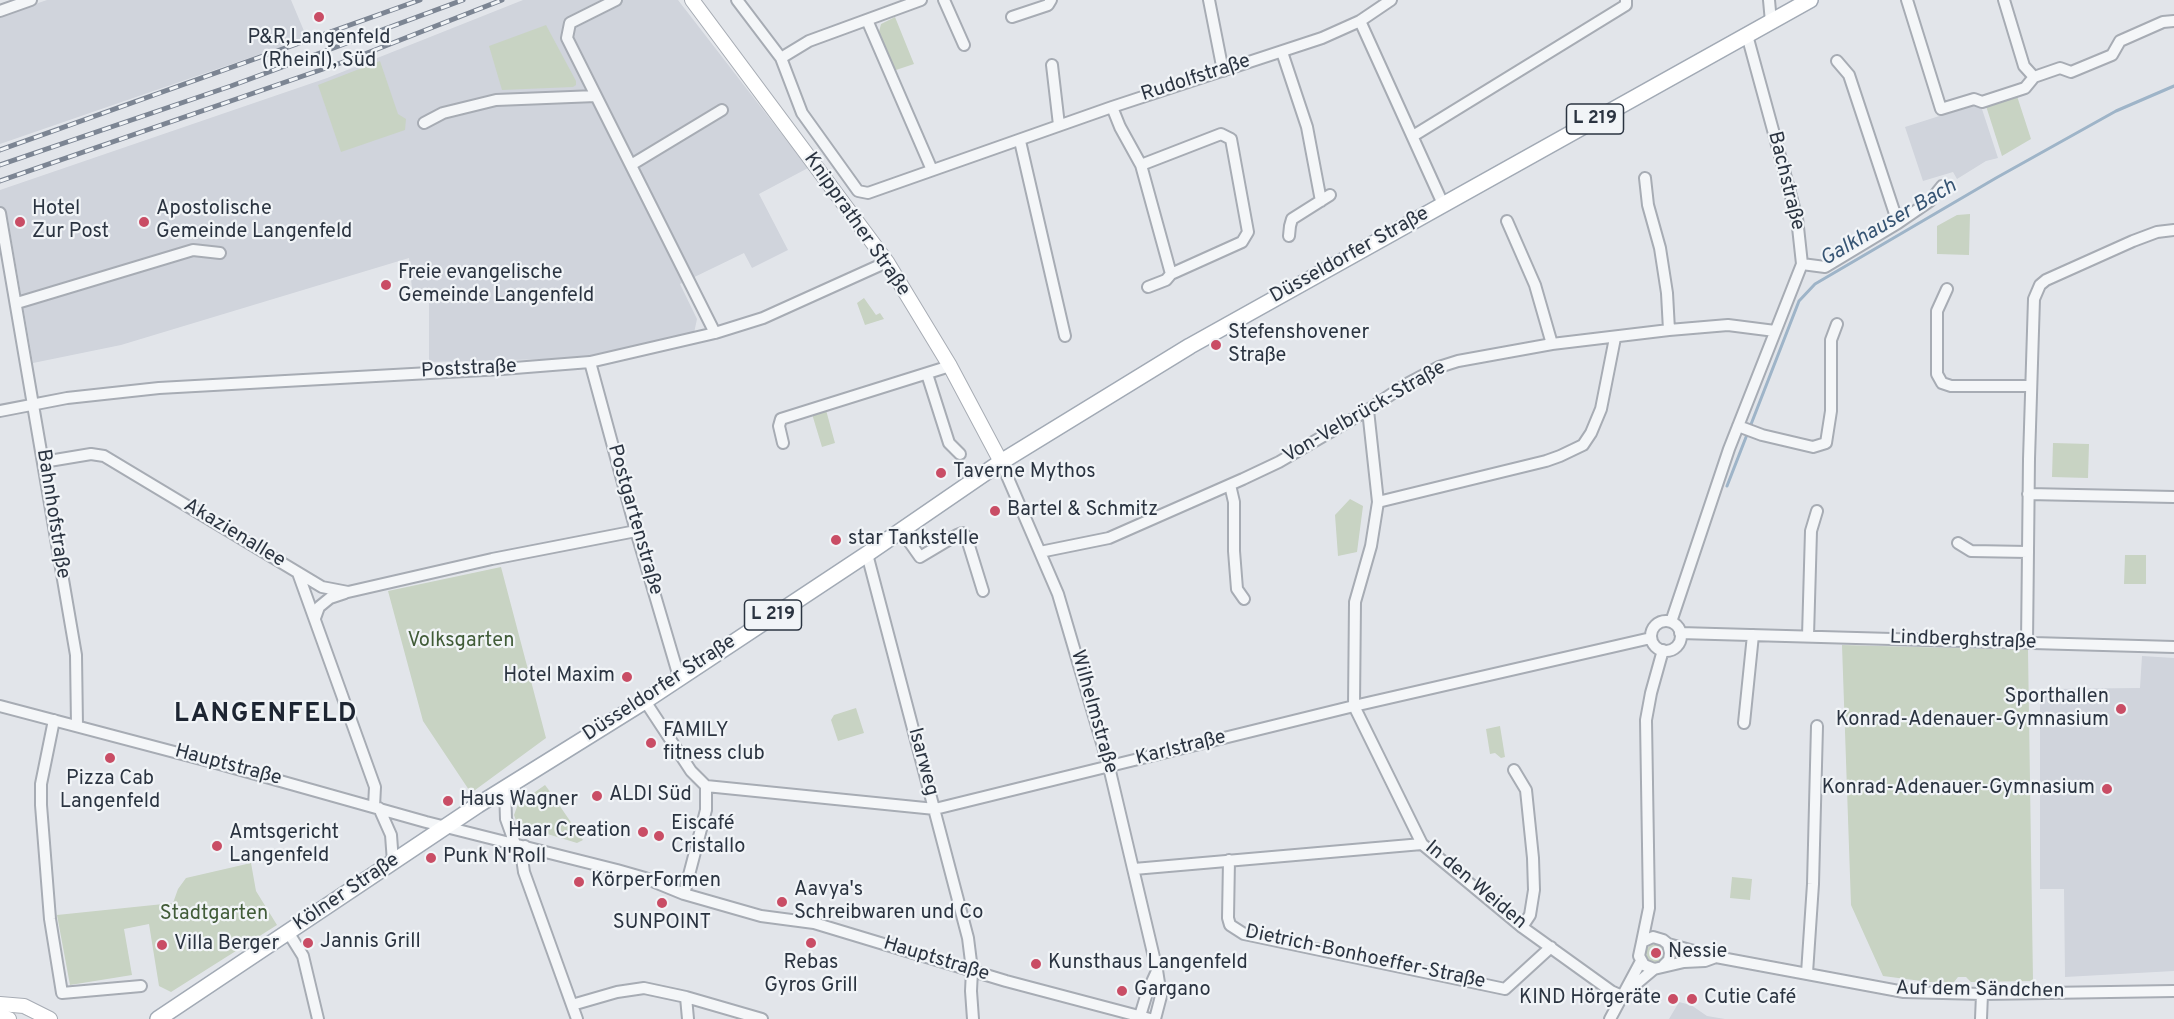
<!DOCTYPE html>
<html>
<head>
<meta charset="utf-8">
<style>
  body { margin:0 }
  canvas { display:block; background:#e2e5ea }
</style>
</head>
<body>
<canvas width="2174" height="1019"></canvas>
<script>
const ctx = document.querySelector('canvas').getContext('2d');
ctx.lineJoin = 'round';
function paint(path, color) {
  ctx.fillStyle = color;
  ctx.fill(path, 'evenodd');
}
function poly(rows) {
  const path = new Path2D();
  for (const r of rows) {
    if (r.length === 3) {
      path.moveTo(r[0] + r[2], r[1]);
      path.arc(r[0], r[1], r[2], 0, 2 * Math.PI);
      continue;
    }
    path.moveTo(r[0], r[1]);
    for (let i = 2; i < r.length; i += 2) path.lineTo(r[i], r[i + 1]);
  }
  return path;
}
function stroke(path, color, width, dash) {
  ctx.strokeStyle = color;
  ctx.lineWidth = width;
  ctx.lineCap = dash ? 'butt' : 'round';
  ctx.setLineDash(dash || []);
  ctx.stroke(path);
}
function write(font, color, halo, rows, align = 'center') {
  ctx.font = font + ' Overpass,sans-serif';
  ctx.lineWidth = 4.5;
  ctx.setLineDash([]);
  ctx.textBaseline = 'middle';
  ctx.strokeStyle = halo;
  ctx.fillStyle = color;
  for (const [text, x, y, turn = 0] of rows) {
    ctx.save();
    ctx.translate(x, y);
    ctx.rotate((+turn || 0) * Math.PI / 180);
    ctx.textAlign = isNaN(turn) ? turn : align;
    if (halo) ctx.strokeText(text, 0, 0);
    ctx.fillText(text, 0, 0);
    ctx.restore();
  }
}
paint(poly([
  [47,0,291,0,307,38,0,144,0,16],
  [523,0,678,0,808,168,759,194,788,250,752,268,744,253,680,284,697,319,694,333,590,358,429,362,429,299,413,300,409,258,121,345,33,363,8,219,0,221,0,190,327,78],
  [1980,103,1998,158,1986,161,1957,179,1953,172,1923,181,1905,127],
  [2142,656,2174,658,2174,971,2065,977,2064,889,2040,889,2040,689,2140,688],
  [1679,1002,1691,1005,1707,1016,1725,1019,1669,1019]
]), '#d0d4dc');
paint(poly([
  [895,17,914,64,893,71,879,32,881,24],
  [546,25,576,81,576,85,573,87,502,90,489,46],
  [380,61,398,114,406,119,405,130,341,152,318,85],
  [2017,96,2031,139,2002,156,1986,106],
  [1970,214,1969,255,1937,254,1937,226,1957,215],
  [864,298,876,315,880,313,884,319,865,325,857,303],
  [826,410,835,443,822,447,812,414],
  [2053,443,2089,444,2088,478,2052,477],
  [1350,499,1363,506,1357,552,1338,556,1335,515],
  [2125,555,2146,555,2146,584,2124,584],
  [501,567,546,738,471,793,423,721,388,591],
  [1842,645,2028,650,2033,981,1971,982,1966,977,1958,977,1954,982,1929,982,1883,976,1851,905],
  [856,708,864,733,838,741,831,720,834,715],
  [1500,726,1505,757,1501,758,1495,753,1490,754,1486,729],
  [545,785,551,793,583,840,577,843,521,826,517,823,514,815,518,804],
  [251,863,256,891,277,925,171,992,159,986,149,924,124,929,132,975,70,985,57,915,173,903,178,889,186,878],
  [1732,877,1752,879,1750,900,1730,898],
  [1655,953,9]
]), '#c8d3c3');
stroke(poly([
  [1727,486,1799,301,1815,284,1996,178,2116,111,2174,86]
]), '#9eb4c8', 3);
const street = poly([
  [616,0,570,23,567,38,715,333],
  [737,0,781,58,802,113,858,191,868,193,1112,107,1322,38,1360,21,1391,0],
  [944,0,964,45],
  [1209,0,1223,71],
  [1769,0,1771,22],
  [1907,0,1941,109,1974,99,1982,102,2025,88,2034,77],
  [2004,0,2024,66,2034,77,2060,68,2071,72,2112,55,2120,41,2163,22,2174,21],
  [0,11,31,0],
  [1012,17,1048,5,1051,0],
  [867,20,932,170],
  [1360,21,1443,204],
  [1282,52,1307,127,1321,201],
  [781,58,809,41,921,0],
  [1837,61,1849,75,1898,223],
  [1052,65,1059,125],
  [1112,107,1120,127,1141,165,1171,274,1166,280,1148,287],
  [424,123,443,113,496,100,596,96],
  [1413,136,1626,5,1626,0],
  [1020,141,1065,336],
  [631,165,722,110],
  [1141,165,1221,134,1231,139,1248,232,1242,242,1171,274],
  [1645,178,1648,205,1660,248,1667,293,1669,330],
  [0,213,76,655,77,726],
  [1507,221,1535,285,1552,344],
  [1289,236,1290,226,1292,219,1330,195],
  [1802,264,1825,267,1898,223,1930,201,1942,186],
  [1947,289,1937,311,1937,374,1942,383,1951,386,2031,386],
  [17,303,193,250,220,253],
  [590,362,636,531,679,677],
  [927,374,949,443,960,454],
  [1368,410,1378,502,1371,546,1355,602,1354,706,1422,844,1522,927,1611,991,1622,996],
  [0,411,67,398,159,388,502,369,590,362,715,333,763,318,887,262],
  [1738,426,1762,435,1813,447,1826,443,1831,411,1831,340,1837,324],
  [783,443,779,426,781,419,950,366],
  [43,462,91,454,104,456,322,587,348,592,492,559,636,531],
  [1001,462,1058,594,1109,767,1157,970,1161,996,1155,1019],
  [1230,485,1234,502,1234,551,1237,589,1244,599],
  [2028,494,2174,497],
  [1378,502,1546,461,1560,456,1583,445,1591,433,1601,409,1615,338],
  [901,530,920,557,957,535,962,533,966,536,983,591],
  [1958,543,1971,551,2028,552],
  [1040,552,1109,538,1243,479,1279,462,1368,410,1405,385,1439,367,1458,361,1552,344,1669,330,1728,325,1775,331],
  [867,554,968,938,972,970,971,991,973,1019],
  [298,573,375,787,374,807],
  [315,618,319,607,330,598,345,593],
  [1666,636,15],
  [1671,622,1729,449,1802,264,1797,218,1747,35],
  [1680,633,2174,647],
  [1808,636,1811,531,1817,511],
  [2027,643,2029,459,2034,299,2040,285,2046,280,2133,241,2157,232,2174,230],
  [645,701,691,771,706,786,935,809,1354,706,1651,638],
  [0,706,216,763,426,822,617,870,645,878,684,894,761,916,814,923,1006,981,1150,1019],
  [54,720,41,784,41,805,50,919,62,993,141,986],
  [1744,723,1753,635],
  [1514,770,1526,790,1533,858,1534,890,1530,915,1522,927],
  [505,788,506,819,515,844],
  [379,808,391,835,393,862],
  [525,846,522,858,524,872,577,1019],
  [1229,860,1228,918,1230,925,1244,934,1505,989,1551,947],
  [1134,869,1422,844],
  [684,894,706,810,706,786],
  [288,932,303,956,318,1019],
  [1642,942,1649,908,1646,720,1651,693,1663,650],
  [1668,944,1716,957,1904,992,1982,994,2174,991],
  [1664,965,1669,960,1670,953,1668,944,1663,940,1653,937,1642,942,1639,956,1644,965,1654,969,1684,962,1705,961,1716,957],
  [1807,973,1813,884,1817,726],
  [1629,990,1654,969],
  [686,997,688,1019],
  [572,1005,617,992,644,988,686,997,762,1019],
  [1140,1016,1147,993,1157,971],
  [1610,1019,1641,961],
  [1981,1019,1982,994]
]);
const secondary = poly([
  [692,0,887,262,950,366,1001,462],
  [0,1004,24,1006,50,1019],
  [0,1017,9,1019]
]);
const primary = poly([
  [158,1019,478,805,645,701,867,554,1001,462,1190,346,1810,0]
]);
stroke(street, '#a7acb4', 14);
stroke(secondary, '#a7acb4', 16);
stroke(primary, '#a2aab5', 18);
stroke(street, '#f4f6f8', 10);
stroke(secondary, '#fff', 14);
stroke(primary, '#fff', 15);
const rail = poly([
  [0,150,420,0],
  [0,165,231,86,463,0],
  [0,181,352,59,502,0]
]);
stroke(rail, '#7c8593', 5);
stroke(rail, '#f1f4f7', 3, [9]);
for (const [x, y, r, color] of [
  [319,17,6,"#c94d65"],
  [20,222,6,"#c94d65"],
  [144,222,6,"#c94d65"],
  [386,285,6,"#c94d65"],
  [1216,345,6,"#c94d65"],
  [941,473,6,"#c94d65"],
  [995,511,6,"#c94d65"],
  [836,540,6,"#c94d65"],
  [627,677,6,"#c94d65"],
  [2121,709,6,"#c94d65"],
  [651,743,6,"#c94d65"],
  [110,758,6,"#c94d65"],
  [2107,789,6,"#c94d65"],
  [597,796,6,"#c94d65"],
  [448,801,6,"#c94d65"],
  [643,832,6,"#c94d65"],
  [659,836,6,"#c94d65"],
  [217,846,6,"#c94d65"],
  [431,858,6,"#c94d65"],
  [579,882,6,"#c94d65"],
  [782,902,6,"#c94d65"],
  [662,903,6,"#c94d65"],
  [308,943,6,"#c94d65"],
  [811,943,6,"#c94d65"],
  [162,945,6,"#c94d65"],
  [1656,953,6,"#c94d65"],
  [1036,964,6,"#c94d65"],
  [1122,991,6,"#c94d65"],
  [1673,999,6,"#c94d65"],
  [1692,999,6,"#c94d65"]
]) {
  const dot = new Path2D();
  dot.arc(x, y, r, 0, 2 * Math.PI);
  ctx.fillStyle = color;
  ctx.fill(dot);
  stroke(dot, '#f1f4f7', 2);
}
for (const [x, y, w] of [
  [1595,119,57],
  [773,615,57]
]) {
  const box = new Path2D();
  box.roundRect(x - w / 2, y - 15, w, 30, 4.5);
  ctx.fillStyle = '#f1f4f7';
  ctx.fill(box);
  stroke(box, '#2b3441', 1.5);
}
write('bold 18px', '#2b3441', null, [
  ["L 219",1595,119],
  ["L 219",773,615]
]);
write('20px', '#2b3441', '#f1f4f7', [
  ["P&R,Langenfeld",319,39,"center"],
  ["(Rheinl), Süd",319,62,"center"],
  ["Hotel",32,210],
  ["Zur Post",32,233],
  ["Apostolische",156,210],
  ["Gemeinde Langenfeld",156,233],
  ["Freie evangelische",398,274],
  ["Gemeinde Langenfeld",398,297],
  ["Stefenshovener",1228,334],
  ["Straße",1228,357],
  ["Taverne Mythos",953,473],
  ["Bartel & Schmitz",1007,511],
  ["star Tankstelle",848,540],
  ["Hotel Maxim",615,677,"right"],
  ["Sporthallen",2109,698,"right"],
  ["Konrad-Adenauer-Gymnasium",2109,721,"right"],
  ["FAMILY",663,732],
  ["fitness club",663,755],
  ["Pizza Cab",110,780,"center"],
  ["Langenfeld",110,803,"center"],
  ["Konrad-Adenauer-Gymnasium",2095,789,"right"],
  ["ALDI Süd",609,796],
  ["Haus Wagner",460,801],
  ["Eiscafé",671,825],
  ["Cristallo",671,848],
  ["Haar Creation",631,832,"right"],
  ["Amtsgericht",229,834],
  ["Langenfeld",229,857],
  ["Punk N'Roll",443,858],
  ["KörperFormen",591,882],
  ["Aavya's",794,891],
  ["Schreibwaren und Co",794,914],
  ["SUNPOINT",662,924,"center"],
  ["Jannis Grill",320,943],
  ["Villa Berger",174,945],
  ["Nessie",1668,953],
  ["Rebas",811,964,"center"],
  ["Gyros Grill",811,987,"center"],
  ["Kunsthaus Langenfeld",1048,964],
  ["Gargano",1134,991],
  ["KIND Hörgeräte",1661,999,"right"],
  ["Cutie Café",1704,999]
], 'left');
write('20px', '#2b3441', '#f1f4f7', [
  ["Rudolfstraße",1196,79,-18],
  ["Bachstraße",1785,181,76],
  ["Knipprather Straße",856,225,55],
  ["Düsseldorfer Straße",1350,256,-29],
  ["Poststraße",469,370,-3],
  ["Von-Velbrück-Straße",1365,413,-30],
  ["Bahnhofstraße",52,514,81],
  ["Postgartenstraße",634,520,74],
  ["Akazienallee",234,534,31],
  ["Lindberghstraße",1963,641,2],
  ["Düsseldorfer Straße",660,689,-33],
  ["Wilhelmstraße",1093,712,74],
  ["Karlstraße",1181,749,-14],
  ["Isarweg",922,762,75],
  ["Hauptstraße",228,766,15],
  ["In den Weiden",1475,886,40],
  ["Kölner Straße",347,893,-34],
  ["Dietrich-Bonhoeffer-Straße",1365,958,12],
  ["Hauptstraße",936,960,17],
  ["Auf dem Sändchen",1980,991,1]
]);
write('20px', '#415c38', '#f1f4f7', [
  ["Volksgarten",461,642],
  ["Stadtgarten",214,915]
]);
write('italic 21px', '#365473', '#f1f4f7', [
  ["Galkhauser Bach",1889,224,-30]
]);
ctx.letterSpacing = '1.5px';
write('bold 26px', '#1d2532', '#f1f4f7', [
  ["LANGENFELD",266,716]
]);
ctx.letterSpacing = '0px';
</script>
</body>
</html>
